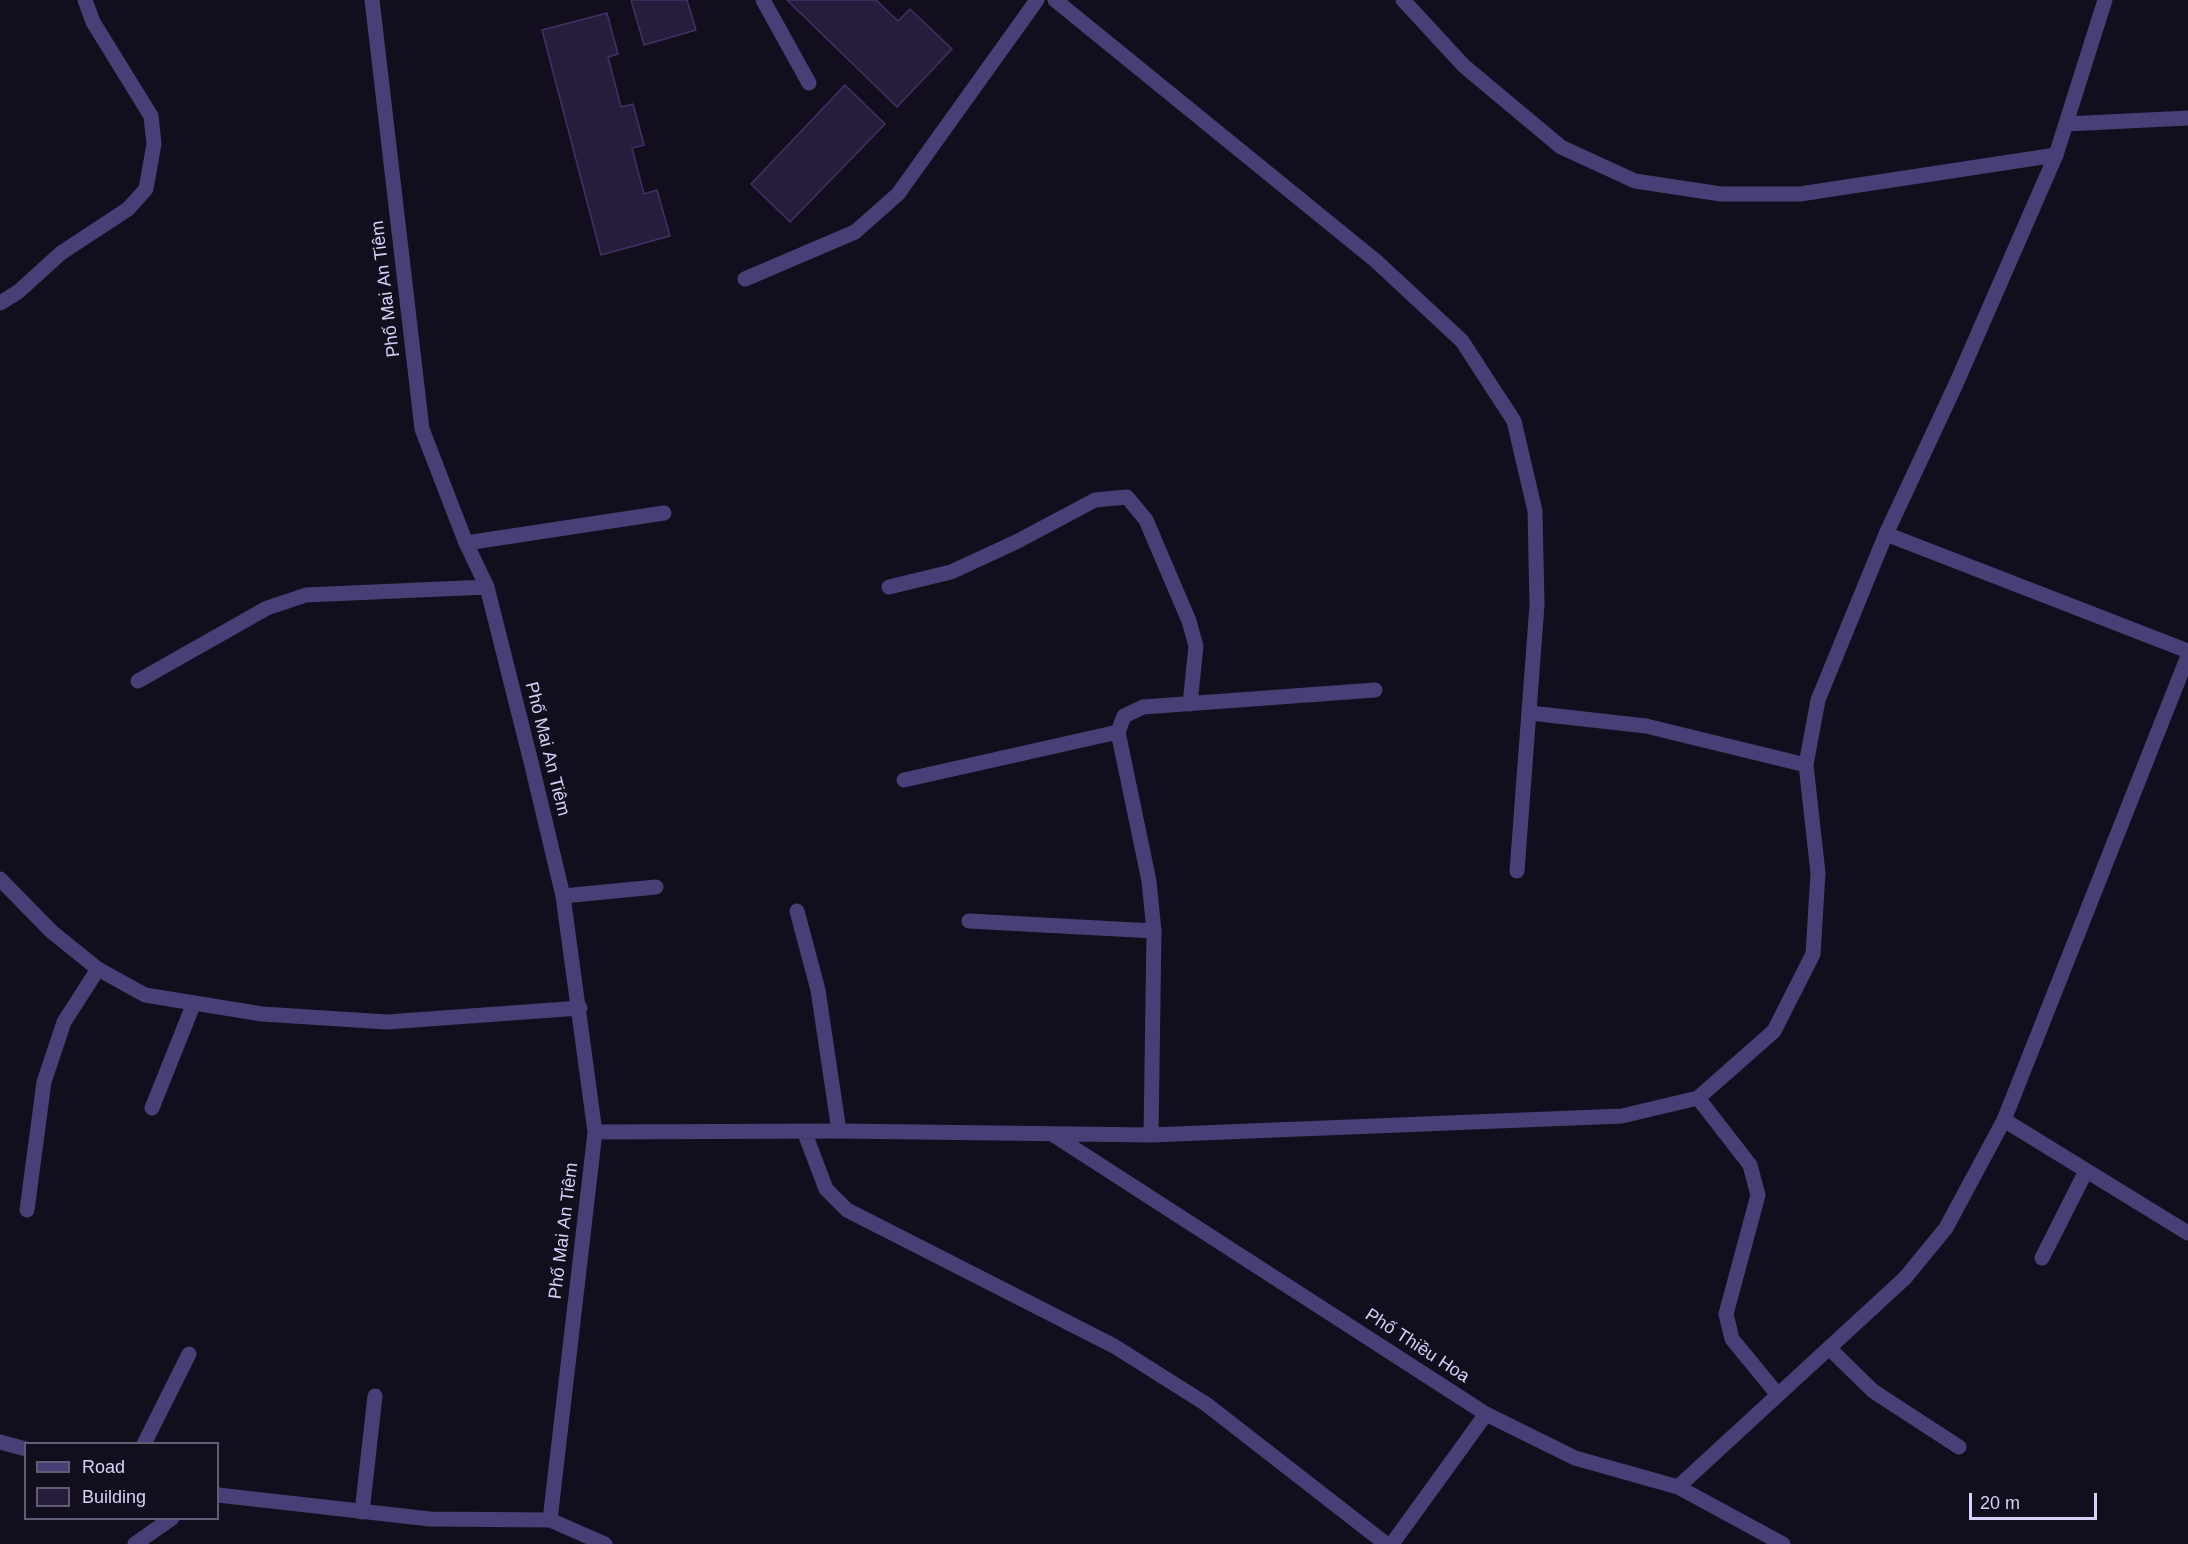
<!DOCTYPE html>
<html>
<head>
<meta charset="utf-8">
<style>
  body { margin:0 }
  #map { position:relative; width:2188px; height:1544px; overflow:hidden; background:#120e1d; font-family:Helvetica,sans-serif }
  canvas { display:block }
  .legend { position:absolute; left:24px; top:1442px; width:195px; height:78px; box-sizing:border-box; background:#120e1d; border:2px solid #625c75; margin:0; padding:8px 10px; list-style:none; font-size:18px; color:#d9d0f9 }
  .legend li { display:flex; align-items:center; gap:12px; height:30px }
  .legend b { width:30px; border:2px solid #625c75 }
  .scale { position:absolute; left:1969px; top:1493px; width:128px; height:27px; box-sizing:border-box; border:3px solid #d9d0f9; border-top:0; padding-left:8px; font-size:18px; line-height:21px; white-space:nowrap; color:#d9d0f9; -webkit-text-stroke:4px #120e1d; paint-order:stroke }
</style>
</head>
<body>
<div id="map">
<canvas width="2188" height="1544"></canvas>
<ul class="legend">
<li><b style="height:8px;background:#473f76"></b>Road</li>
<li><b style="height:16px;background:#261d3c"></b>Building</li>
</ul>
<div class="scale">20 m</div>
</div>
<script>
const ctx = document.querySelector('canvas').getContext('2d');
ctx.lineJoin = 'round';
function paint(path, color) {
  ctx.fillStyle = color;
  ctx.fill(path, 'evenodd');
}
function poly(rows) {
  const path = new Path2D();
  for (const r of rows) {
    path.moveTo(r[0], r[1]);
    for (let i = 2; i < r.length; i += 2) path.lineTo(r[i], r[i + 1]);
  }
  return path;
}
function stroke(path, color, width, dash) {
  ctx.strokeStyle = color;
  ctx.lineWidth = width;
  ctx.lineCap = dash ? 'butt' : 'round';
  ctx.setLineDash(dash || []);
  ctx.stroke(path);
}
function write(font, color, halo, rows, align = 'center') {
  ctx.font = font + ' Helvetica,sans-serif';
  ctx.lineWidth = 4.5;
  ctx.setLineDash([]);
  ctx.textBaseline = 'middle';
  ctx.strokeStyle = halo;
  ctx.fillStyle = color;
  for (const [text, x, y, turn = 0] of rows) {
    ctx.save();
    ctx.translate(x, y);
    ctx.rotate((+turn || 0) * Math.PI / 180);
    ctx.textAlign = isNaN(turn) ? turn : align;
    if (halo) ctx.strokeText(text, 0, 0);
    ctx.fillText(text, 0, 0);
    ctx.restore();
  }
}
const building = poly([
  [631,0,687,0,696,30,644,45,631,0],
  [787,0,876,0,898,21,910,9,952,49,897,107,787,0],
  [607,13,618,54,608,57,621,107,633,104,644,145,632,148,644,194,657,190,670,236,601,255,542,30,607,13],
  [845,85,885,124,790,222,751,184,845,85]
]);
paint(building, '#261d3c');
stroke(building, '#413165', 1.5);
stroke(poly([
  [763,0,809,83],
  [1403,0,1464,66,1561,147,1635,181,1721,194,1800,194,2056,155],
  [2066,124,2188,118],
  [466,543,664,513],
  [563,896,656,887],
  [797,911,818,990,839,1131],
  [969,921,1154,931],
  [152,1108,194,1003],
  [27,1210,44,1082,64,1022,98,969],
  [2042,1258,2086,1171],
  [1829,1348,1873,1391,1959,1447],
  [144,1444,189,1354],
  [362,1512,375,1396]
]), '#473f76', 15);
stroke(poly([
  [372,0,422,429,466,543,487,587,532,766,563,896,595,1132,550,1520],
  [1055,0,1376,261,1462,341,1514,421,1535,511,1537,605,1517,871],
  [745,279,855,232,898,194,1037,0],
  [0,303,18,292,61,253,128,209,146,189,154,144,151,116,93,22,85,0],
  [1886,534,2188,651],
  [889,587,951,572,1016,542,1095,500,1127,497,1146,520,1189,621,1196,646,1190,704],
  [138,681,267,608,306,595,487,587],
  [1530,713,1646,726,1806,765],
  [904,780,1118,732],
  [0,879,52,932,98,969,145,995,262,1014,387,1022,580,1008],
  [1698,1098,1750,1165,1758,1195,1726,1314,1732,1339,1778,1395],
  [2004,1120,2188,1233],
  [804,1131,826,1189,847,1210,1114,1346,1206,1404,1386,1544],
  [595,1132,839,1131,1151,1135,1622,1116,1698,1098,1774,1031,1813,954,1818,873,1806,765,1818,700,1886,534,1956,384,2056,155,2105,0],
  [1052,1134,1486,1414,1575,1458,1678,1487,1783,1544],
  [1151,1135,1154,931,1149,881,1118,732,1124,716,1143,707,1375,690],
  [0,1442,26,1449],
  [1678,1487,1905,1278,1946,1228,2004,1120,2188,656],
  [218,1495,430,1519,550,1520,605,1544],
  [135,1544,172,1518],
  [1392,1544,1486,1414]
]), '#473f76', 15);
write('18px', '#d9d0f9', '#120e1d', [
  ["Phố Mai An Tiêm",386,289,-97],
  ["Phố Mai An Tiêm",547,749,76],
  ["Phố Mai An Tiêm",564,1231,-83],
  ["Phố Thiều Hoa",1417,1346,33]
]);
</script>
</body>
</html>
